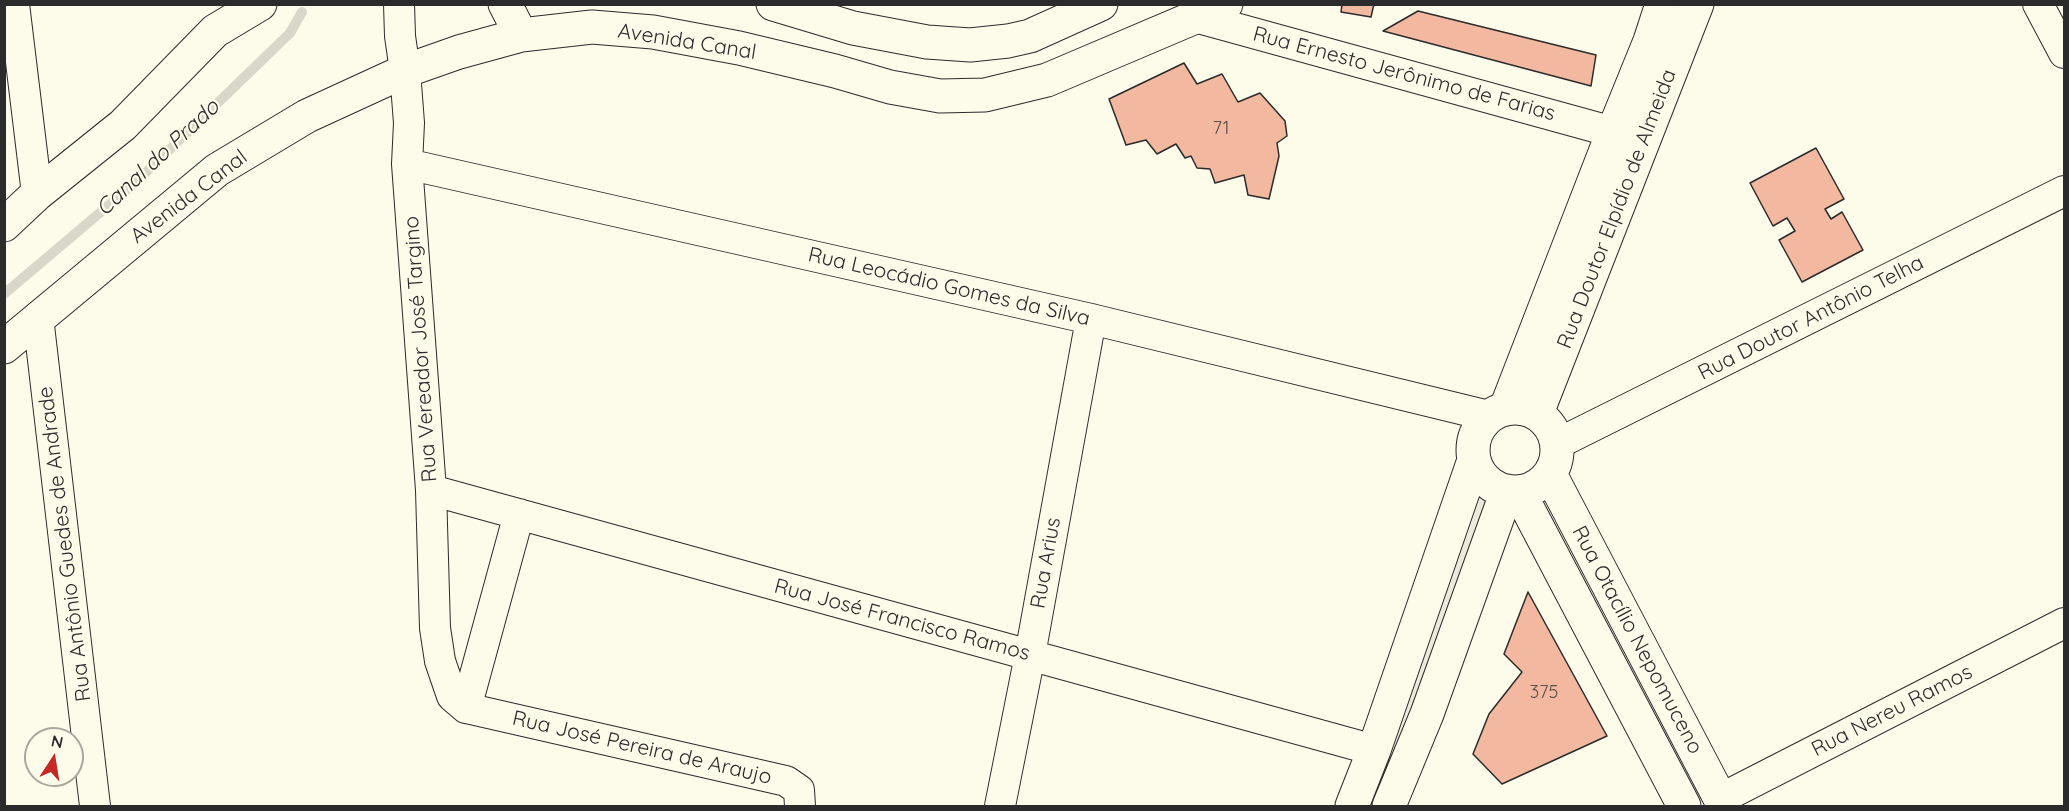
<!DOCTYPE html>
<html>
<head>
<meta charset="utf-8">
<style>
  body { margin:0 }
  #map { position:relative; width:2069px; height:811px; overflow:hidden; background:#fdfbea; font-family:Quicksand,sans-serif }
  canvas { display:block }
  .frame { position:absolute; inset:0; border:6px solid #2b2b2b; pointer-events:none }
  .north { position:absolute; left:24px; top:727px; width:60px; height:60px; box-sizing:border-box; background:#fdfbea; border:2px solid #a9a89e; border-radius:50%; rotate:12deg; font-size:16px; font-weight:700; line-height:24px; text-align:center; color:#2b2b2b }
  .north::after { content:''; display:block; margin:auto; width:21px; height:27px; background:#c62828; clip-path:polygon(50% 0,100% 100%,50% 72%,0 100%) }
</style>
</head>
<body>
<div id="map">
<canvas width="2069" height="811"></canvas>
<div class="frame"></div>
<div class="north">N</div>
</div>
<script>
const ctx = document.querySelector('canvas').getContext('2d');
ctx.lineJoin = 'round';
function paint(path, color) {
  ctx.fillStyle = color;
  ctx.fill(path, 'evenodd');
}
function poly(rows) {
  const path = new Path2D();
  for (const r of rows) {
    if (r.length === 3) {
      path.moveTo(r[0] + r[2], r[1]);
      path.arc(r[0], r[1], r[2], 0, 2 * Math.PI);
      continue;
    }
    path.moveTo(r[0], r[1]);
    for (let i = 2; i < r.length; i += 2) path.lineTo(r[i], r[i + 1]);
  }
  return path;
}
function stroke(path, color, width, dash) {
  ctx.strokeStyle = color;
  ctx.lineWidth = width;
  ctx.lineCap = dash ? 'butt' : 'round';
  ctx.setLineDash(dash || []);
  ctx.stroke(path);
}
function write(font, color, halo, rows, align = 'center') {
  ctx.font = font + ' Quicksand,sans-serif';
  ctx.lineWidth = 4.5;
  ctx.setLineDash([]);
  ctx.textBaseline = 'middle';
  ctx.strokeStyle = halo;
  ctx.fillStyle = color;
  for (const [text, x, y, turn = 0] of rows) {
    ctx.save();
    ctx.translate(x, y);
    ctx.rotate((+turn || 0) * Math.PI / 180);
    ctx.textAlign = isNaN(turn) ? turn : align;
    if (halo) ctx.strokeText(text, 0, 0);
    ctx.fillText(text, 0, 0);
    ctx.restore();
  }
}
const green = poly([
  [1474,483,1497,496,1379,806,1356,806,1474,483]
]);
paint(green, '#ecebdb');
stroke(green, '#74746e', 1.5);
stroke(poly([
  [4,294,135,183,290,33,302,12]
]), '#d8d7c9', 10);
const building = poly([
  [1342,4,1374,4,1371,17,1341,12,1342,4],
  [1418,11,1596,55,1591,86,1383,31,1418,11],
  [1184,63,1197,84,1222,74,1238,102,1260,93,1285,121,1287,136,1277,143,1279,156,1269,199,1248,195,1244,175,1215,183,1210,169,1197,168,1191,156,1185,158,1176,144,1157,154,1146,140,1126,145,1109,99,1184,63],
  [1816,148,1844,199,1825,209,1831,219,1842,212,1863,250,1802,282,1779,240,1795,231,1787,218,1773,226,1750,183,1816,148],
  [1528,592,1607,736,1502,784,1473,754,1489,714,1522,672,1504,654,1528,592]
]);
paint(building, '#f2b8a0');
stroke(building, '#2b2b2b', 1.5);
const street = poly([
  [14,4,37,194],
  [399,4,400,36,405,71,409,123,407,164,431,490,435,628,440,661,452,696,466,708,786,781,799,790,800,806],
  [2038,4,2064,53],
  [1195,17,1613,132],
  [407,164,1091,319,1489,416],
  [38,317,95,806],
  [1557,444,2064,191],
  [431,490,1374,750],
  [466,708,519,514],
  [1720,799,2064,623],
  [1000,806,1030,655,1091,319]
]);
const secondary = poly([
  [1515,450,42],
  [1506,408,1613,132,1650,41,1662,4],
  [1537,413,1697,4],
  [1550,474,1724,806],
  [1519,492,1684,806],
  [1352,806,1374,750,1474,460],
  [1389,806,1427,714,1507,491]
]);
const primary = poly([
  [505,4,521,35],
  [773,4,853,28,927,42,970,45,1008,41,1030,36,1101,4],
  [4,225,37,194,123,125,215,31,260,4],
  [4,347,217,170,307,116,405,71,459,52,521,35,592,27,653,32,739,48,835,71,890,87,940,96,985,95,1047,80,1226,4]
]);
stroke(street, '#2b2b2b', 32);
stroke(secondary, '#2b2b2b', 35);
stroke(primary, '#2b2b2b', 35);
stroke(street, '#fdfbea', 30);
stroke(secondary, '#fdfbea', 33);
stroke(primary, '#fdfbea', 33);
write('18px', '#5d4e48', null, [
  ["71",1221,129],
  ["375",1544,693]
]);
write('21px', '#2b2b2b', '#fdfbea', [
  ["Avenida Canal",687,42,9],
  ["Rua Ernesto Jerônimo de Farias",1404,74,15],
  ["Avenida Canal",189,197,-37],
  ["Rua Doutor Elpídio de Almeida",1617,209,-69],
  ["Rua Leocádio Gomes da Silva",949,287,13],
  ["Rua Doutor Antônio Telha",1811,318,-27],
  ["Rua Vereador José Targino",421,349,-94],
  ["Rua Antônio Guedes de Andrade",65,544,-97],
  ["Rua Arius",1046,563,-80],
  ["Rua José Francisco Ramos",902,620,15],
  ["Rua Otacílio Nepomuceno",1637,640,62],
  ["Rua Nereu Ramos",1892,711,-27],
  ["Rua José Pereira de Araujo",642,748,13]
]);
write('italic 22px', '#2b2b2b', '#fdfbea', [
  ["Canal do Prado",158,158,-43]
]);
</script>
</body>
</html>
